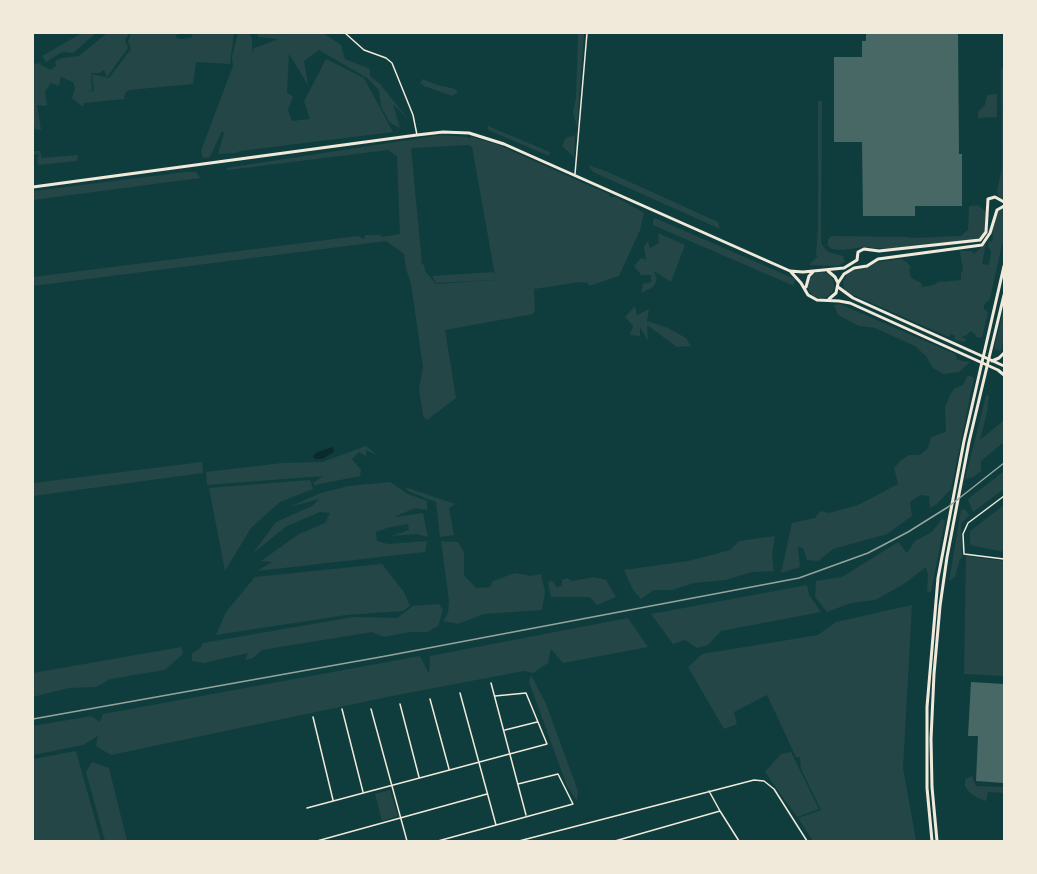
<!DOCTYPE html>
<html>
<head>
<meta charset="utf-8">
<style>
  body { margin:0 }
  #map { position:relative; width:1037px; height:874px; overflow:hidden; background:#0f3d3e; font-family:"DM Sans",sans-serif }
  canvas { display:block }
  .frame { position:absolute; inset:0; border:34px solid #f1e9da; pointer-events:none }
</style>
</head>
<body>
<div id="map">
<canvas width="1037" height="874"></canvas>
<div class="frame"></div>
</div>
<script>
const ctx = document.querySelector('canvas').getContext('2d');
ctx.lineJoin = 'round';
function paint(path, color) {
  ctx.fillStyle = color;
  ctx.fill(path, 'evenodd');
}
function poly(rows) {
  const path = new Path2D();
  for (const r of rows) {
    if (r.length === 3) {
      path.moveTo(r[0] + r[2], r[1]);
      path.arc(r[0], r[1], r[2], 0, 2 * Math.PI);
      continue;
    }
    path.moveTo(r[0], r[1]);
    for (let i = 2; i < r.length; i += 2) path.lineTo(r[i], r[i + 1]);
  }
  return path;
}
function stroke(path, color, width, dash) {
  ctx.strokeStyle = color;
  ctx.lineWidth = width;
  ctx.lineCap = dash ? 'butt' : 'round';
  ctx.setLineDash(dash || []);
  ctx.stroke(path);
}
paint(poly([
  [82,33,96,33,73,53,62,52,46,62,42,56],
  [107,33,129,33,125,40,128,48,107,77,104,70,99,73,91,73,92,90,86,92,94,91,92,74,109,78,131,49,128,42,131,33,179,33,175,37,180,39,191,38,193,33,234,33,230,64,196,62,193,84,129,90,125,93,124,99,84,103,83,107,72,98,75,88,73,82,61,77,59,86,51,83,45,91,47,106,37,105,41,130,33,129,33,65,38,63,50,70,56,66,55,61,62,58,79,56],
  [238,33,249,33,252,38,252,53,254,48,279,39,258,37,257,33,279,33,283,35,282,33,323,33,341,45,345,59,370,69,370,76,380,84,408,119,393,104,400,128,390,123,381,107,379,90,367,78,319,50,304,61,308,85,289,54,287,93,293,96,288,110,292,121,310,119,304,101,326,59,364,78,393,132,240,151,236,153,218,154,224,133,222,131,210,157,203,158,201,151,233,66,232,57],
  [578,33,584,33,577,127,573,112,576,98],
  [1004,64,1004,199,1002,199,998,196,997,192,1002,167,1001,70],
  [423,79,434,84,455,89,458,92,452,96,424,86,420,83],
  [997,94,997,117,978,118,978,112,985,105,987,95],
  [818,101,822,101,821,243,824,248,828,252,843,256,845,262,838,266,809,265,818,256,816,255,818,228],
  [488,126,550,152,549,156,488,130],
  [441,135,468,137,468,139,472,137,496,144,590,186,609,194,610,197,616,197,644,213,640,230,619,276,589,286,588,283,580,282,534,289,535,313,533,311,533,314,445,330,456,398,427,420,423,416,419,389,423,367,411,284,406,269,404,254,386,241,33,286,33,277,358,236,364,239,365,235,380,235,382,237,400,234,397,156,388,150,228,170,226,168],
  [468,145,472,147,495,275,493,272,432,276,436,283,496,280,436,284,425,271,424,265,422,264,411,148],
  [575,135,574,157,562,146,566,138],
  [33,151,40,151,42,158,78,155,77,161,38,165,37,157,39,155,33,154],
  [588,165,608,172,718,222,720,229,593,172],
  [185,172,196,172,200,178,33,200,33,191],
  [978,205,986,212,985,233,980,239,889,249,864,247,844,250,832,249,828,246,828,239,831,236,907,237,912,238,961,236,968,230,969,206],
  [1004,208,1004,213,1001,214,1004,215,1004,235,990,299,984,305,984,309,988,312,982,338,976,337,975,334,970,331,967,335,961,337,967,340,964,342,956,340,954,338,955,336,951,334,949,337,849,293,844,288,843,280,846,278,846,273,853,270,863,269,877,262,901,259,907,262,911,268,909,269,911,278,921,283,922,287,934,285,938,282,961,280,961,272,963,271,960,251,972,251,974,254,986,243,982,264,989,265,991,251,988,247,989,240,991,242,993,239,992,226,998,212],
  [655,218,795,279,794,286,653,225,653,220],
  [658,233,685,245,671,282,654,271,657,280,653,287,641,293,643,284,651,282,651,275,641,275,634,266,641,258,646,260,644,247,648,241,650,248,659,243],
  [821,285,13],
  [840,304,955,354,957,360,970,362,959,372,944,374,933,368,926,356,915,346,875,328,859,326,838,315,834,305],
  [635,306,637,315,649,309,647,321,668,328,686,338,691,346,677,347,647,325,648,341,640,327,640,336,630,335,633,326,625,317],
  [1004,307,1004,337,1001,351,994,349],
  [968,375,974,378,951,489,937,504,930,508,929,496,920,495,910,502,912,516,887,534,833,549,818,561,807,560,803,548,798,547,800,567,781,573,792,523,815,518,820,511,829,513,858,505,898,484,894,468,901,460,909,455,920,455,928,448,931,437,946,432,945,407,950,395,954,389,963,385],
  [989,395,987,412,980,440,1004,420,1004,442,981,461,981,471,974,477,965,479,986,396],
  [366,446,377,455,366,450,366,456,359,452,352,459,361,470,360,476,315,485,313,483,323,476,207,485,206,472,282,463,322,462],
  [202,462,203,473,33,496,33,483],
  [1004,471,1004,489,973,512,968,499],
  [310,480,313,489,280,502,251,528,225,571,209,488],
  [390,482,408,494,427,501,427,510,415,508,394,517,423,513,428,537,416,534,392,536,409,530,408,524,390,527,376,532,377,541,388,544,427,541,425,552,257,571,272,562,261,561,299,534,325,523,330,513,320,512,287,526,253,553,276,522,312,506,319,499,289,507,321,493,349,486],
  [405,487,455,504,449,508,454,535,440,537,436,502,408,491],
  [1004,505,1004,552,970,545,970,531],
  [965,509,969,515,961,524,962,558,960,559,955,577,949,581,961,510],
  [942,519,945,520,931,592,927,592,928,575,926,567,904,584,875,600,851,603,827,612,815,597,816,581,842,577,898,542,907,553,915,541,932,532],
  [775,536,772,555,774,571,752,572,726,580,694,583,672,590,654,590,641,599,633,590,624,570,688,561,730,550,739,541],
  [441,541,458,542,464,552,464,575,476,588,490,587,493,581,515,573,531,576,541,574,545,592,542,610,484,614,458,624,443,621,448,613,449,601],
  [966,556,1004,561,1004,676,964,674],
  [382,564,404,592,410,606,403,611,346,615,216,635,226,612,255,577],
  [594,577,606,580,616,597,597,605,590,597,551,597,548,582,552,581,557,587,562,586,562,580,567,578,572,581],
  [807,585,809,595,821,612,721,631,708,645,697,648,685,640,673,644,651,614],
  [439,604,443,610,438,626,427,632,409,632,384,637,372,632,262,650,253,658,245,660,248,653,204,663,192,661,192,654,200,648,203,643,353,617,397,618,413,606],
  [912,605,903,768,916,841,813,841,798,818,821,810,801,769,800,757,796,757,767,695,734,712,737,724,724,729,688,667,702,654,818,635,836,622],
  [628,618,648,647,563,663,551,649,548,663,533,673,524,671,397,695,111,755,96,746,98,736,83,745,33,755,33,726,91,716,100,722,103,714,420,656,429,674,430,656],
  [181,647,183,654,165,670,110,679,96,687,69,688,33,697,33,673],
  [531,675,546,704,578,791,577,801,567,786,529,682],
  [76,751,101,841,33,841,33,759],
  [791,752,819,809,797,817,765,772,781,754],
  [92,762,109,768,127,841,105,841,86,772],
  [972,776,976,786,1004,787,1004,793,988,792,986,801,978,798,969,792,965,786,965,779],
  [390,790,398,816,382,821,375,794]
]), '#244646');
paint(poly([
  [333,447,334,452,322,459,315,459,313,456,317,452]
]), '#0a2a2b');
paint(poly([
  [866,33,958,33,959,154,962,154,962,206,915,206,915,216,863,216,862,142,834,142,834,57,862,57,862,41,866,41],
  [971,682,1004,684,1004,783,976,781,978,736,968,736]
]), '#486865');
stroke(poly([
  [345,33,364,50,386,58,392,63,413,115,417,135],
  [575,174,587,33],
  [1004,496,968,523,963,534,964,554,1004,559],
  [491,683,526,815],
  [460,693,496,825],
  [430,699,449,769],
  [400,704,419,777],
  [342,709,363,792],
  [371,709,407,841],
  [313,717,333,800],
  [505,730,537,722],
  [709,791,720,811],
  [307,808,547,744,526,693,495,696],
  [317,841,487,794],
  [438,841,573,804,558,774,518,784],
  [519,841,754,780,764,781,774,789,807,841],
  [615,841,720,811,739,841]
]), '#f1e9da', 1.5);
stroke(poly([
  [33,187,417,135,443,132,469,133,504,144,790,271,803,272,844,268,857,260,858,252,864,249,879,251,980,240,986,232,988,199,995,197,1004,202],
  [828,271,835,277,838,283],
  [791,272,801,283,808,295,817,300,839,301,850,303,998,370,1004,375],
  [806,287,809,276,813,272],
  [838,287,853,298,1004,366],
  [829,299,836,293,838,283,844,274,854,268,867,266,878,259,982,245,990,233,997,210,1004,206],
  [992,361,999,358,1004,353]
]), '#f1e9da', 3);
stroke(poly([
  [932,841,927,788,927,707,938,578,964,441,1004,266],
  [937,841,932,787,931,739,934,674,940,606,947,557,969,442,1004,295]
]), '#f1e9da', 3);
stroke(poly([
  [33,719,386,656,799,578,868,553,908,532,948,507,1004,463]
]), '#97a49c', 1.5);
</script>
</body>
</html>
